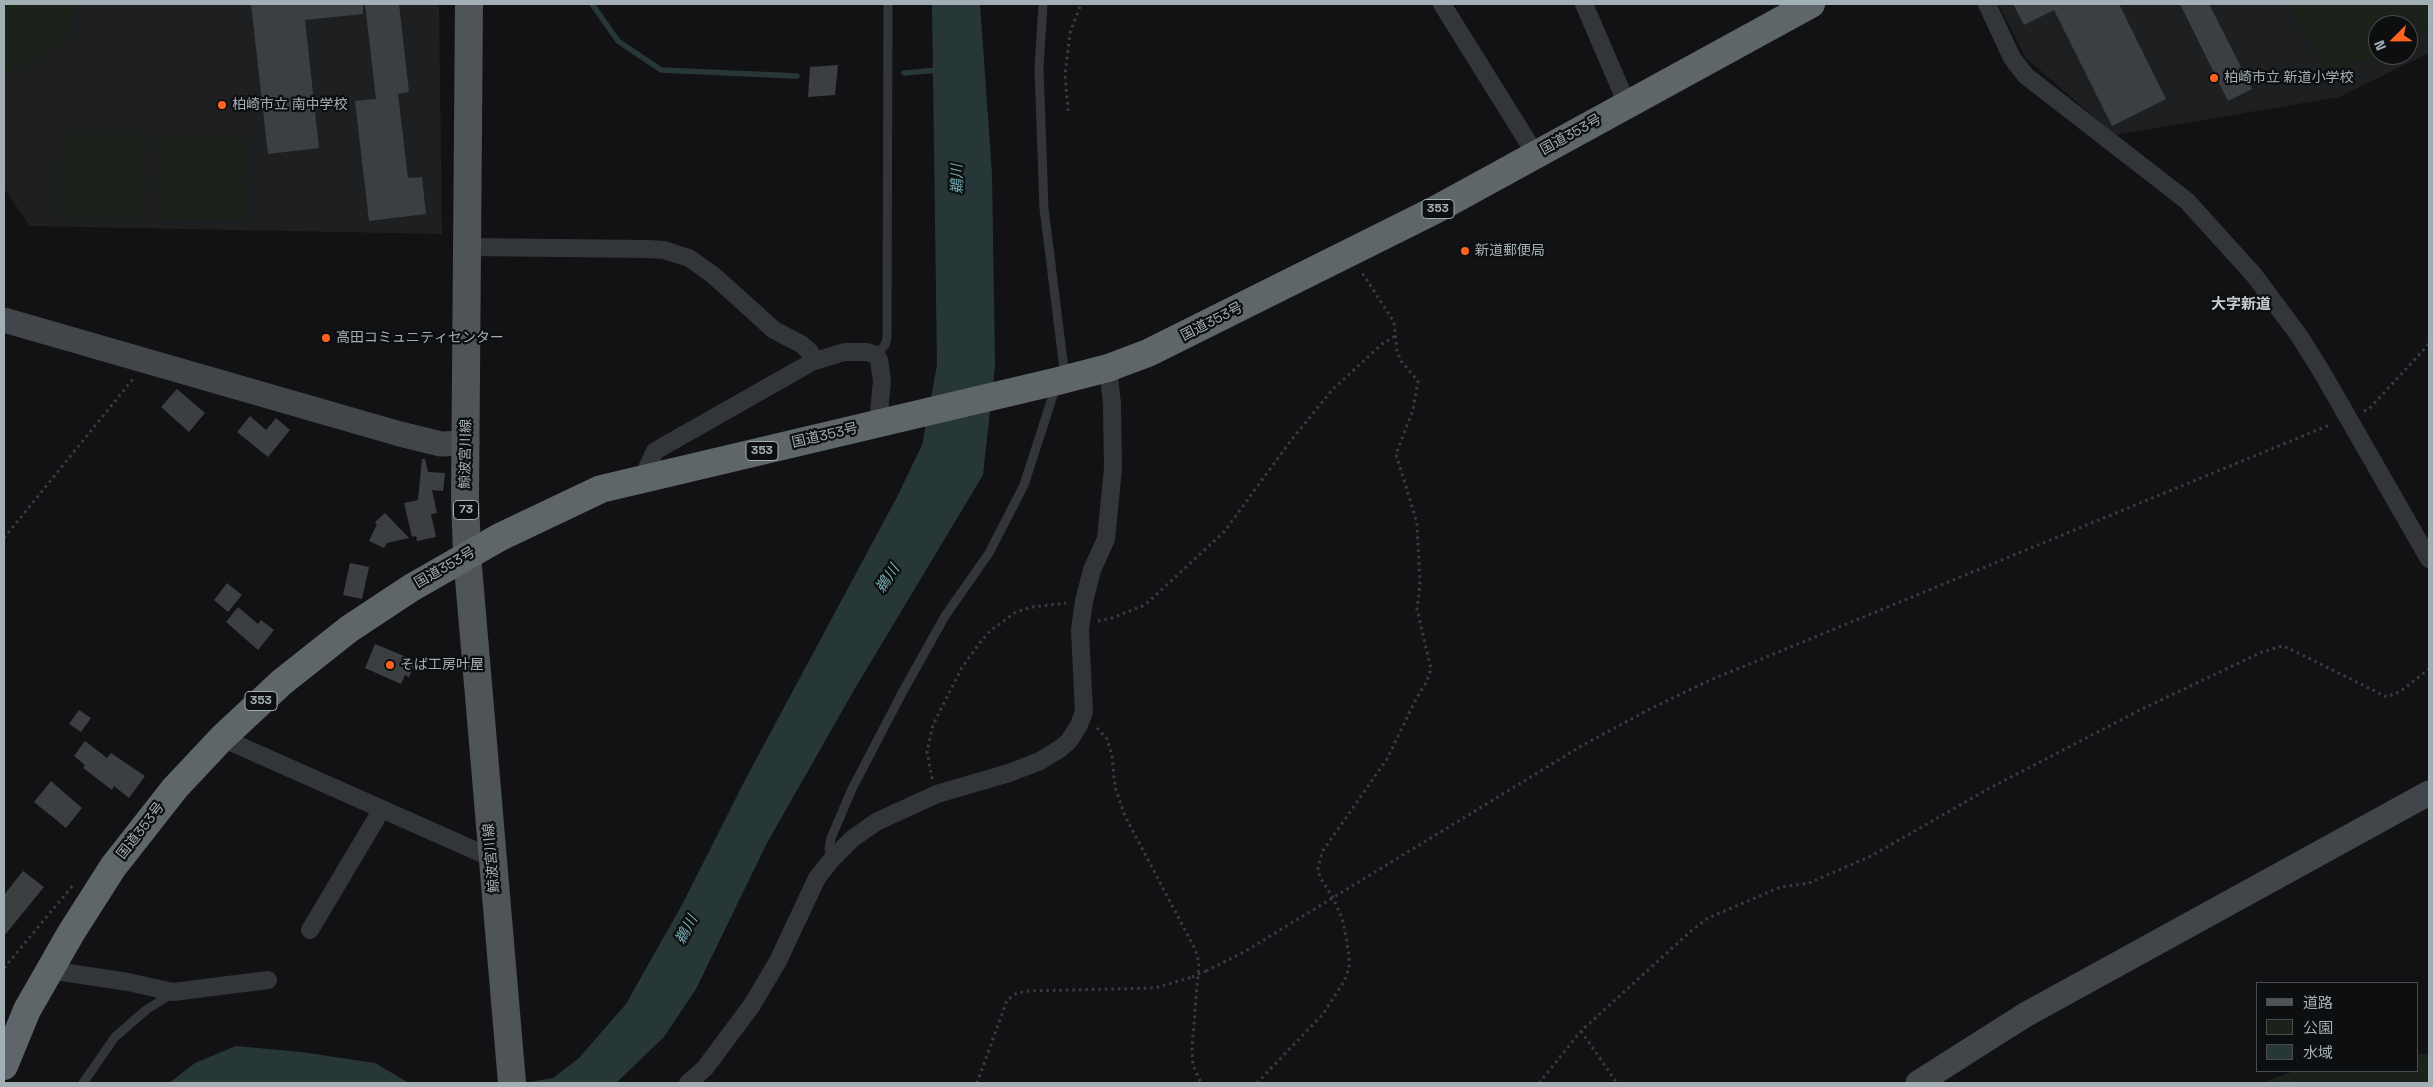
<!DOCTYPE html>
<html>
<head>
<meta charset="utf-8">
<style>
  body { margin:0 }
  #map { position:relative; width:2433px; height:1087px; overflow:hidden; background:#121214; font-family:"Space Grotesk","Noto Sans JP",sans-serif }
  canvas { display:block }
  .frame { position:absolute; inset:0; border:5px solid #a2afb5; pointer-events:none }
  .legend { position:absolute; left:2256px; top:982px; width:162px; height:90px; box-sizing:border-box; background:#0d0e0f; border:1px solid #494e51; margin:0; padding:6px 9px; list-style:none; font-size:15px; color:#a2afb5 }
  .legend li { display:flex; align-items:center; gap:10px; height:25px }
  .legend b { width:25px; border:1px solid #494e51 }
  .north { position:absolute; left:2368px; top:15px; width:50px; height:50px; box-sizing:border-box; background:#0d0e0f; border:1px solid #494e51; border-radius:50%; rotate:247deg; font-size:14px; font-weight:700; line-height:20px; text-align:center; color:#a2afb5 }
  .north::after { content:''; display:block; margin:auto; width:18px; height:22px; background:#fe631f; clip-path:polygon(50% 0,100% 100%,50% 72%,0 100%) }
</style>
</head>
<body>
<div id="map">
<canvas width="2433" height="1087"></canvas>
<div class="frame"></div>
<ul class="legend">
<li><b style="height:6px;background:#4e5458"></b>道路</li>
<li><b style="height:14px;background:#1b221a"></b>公園</li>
<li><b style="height:14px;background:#273738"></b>水域</li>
</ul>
<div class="north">N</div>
</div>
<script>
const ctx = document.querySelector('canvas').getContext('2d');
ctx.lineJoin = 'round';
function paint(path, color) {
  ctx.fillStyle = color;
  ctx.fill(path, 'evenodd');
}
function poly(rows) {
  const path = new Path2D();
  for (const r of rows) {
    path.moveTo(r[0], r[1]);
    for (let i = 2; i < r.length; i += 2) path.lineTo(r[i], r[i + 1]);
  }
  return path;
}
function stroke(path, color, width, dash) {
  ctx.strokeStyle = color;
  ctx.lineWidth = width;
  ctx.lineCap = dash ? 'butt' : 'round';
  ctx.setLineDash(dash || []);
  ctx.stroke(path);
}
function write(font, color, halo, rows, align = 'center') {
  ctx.font = font + ' "Space Grotesk","Noto Sans JP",sans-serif';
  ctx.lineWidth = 4.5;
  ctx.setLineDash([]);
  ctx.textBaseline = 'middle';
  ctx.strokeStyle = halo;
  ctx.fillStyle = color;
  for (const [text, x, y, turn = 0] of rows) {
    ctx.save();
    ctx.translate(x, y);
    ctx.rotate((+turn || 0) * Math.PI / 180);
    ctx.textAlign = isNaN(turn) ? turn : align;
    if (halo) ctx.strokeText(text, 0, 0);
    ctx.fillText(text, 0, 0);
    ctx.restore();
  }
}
paint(poly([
  [4,4,439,4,442,234,30,226,4,188],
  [1998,4,2429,4,2429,53,2339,97,2115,135,2026,58],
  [2378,25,2408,25,2408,55,2378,55]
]), '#1e1f21');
paint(poly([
  [4,4,76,4,63,42,4,75],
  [2289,4,2429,4,2429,28,2408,38,2408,25,2378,25,2378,52,2329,75],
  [63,134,145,135,144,176,62,175],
  [161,136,243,137,243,178,161,176],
  [62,176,145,177,144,218,62,217],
  [161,177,243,179,243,219,160,218],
  [2417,1054,2429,1054,2429,1083,2262,1083,2294,1071,2417,1071]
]), '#1b221a');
paint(poly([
  [932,4,980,4,992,174,995,366,983,475,854,690,767,843,696,989,664,1037,616,1083,524,1083,553,1078,579,1058,626,1004,683,903,745,780,897,497,922,445,937,365],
  [236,1046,301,1052,375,1063,409,1083,169,1083,195,1063]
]), '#273738');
stroke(poly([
  [592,4,618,41,661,70,797,76],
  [904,73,939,70]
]), '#273738', 5.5);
paint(poly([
  [251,4,363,4,363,14,305,20,319,148,268,154],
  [365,4,399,4,409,92,398,94,408,178,422,177,426,214,369,221,355,101,376,99],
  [2013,4,2119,4,2166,99,2112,126,2054,10,2024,25],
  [2180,4,2209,4,2252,89,2228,101],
  [838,65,835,95,808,97,810,67],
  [177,389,205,413,189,432,161,407],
  [250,416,266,430,276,418,290,430,268,457,237,432],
  [422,459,425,459,428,472,445,473,443,491,432,490,437,513,431,514,436,537,417,541,416,536,412,537,404,503,418,500],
  [385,513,409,538,387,543,384,548,369,541,377,524,375,522],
  [350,563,369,567,362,599,343,595],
  [227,583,242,595,228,612,214,600],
  [238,607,258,624,261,620,274,630,258,650,226,622],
  [375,644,416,661,409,677,405,675,401,684,365,668],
  [79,710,91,718,81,732,69,724],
  [85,741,107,758,111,753,145,776,129,798,114,786,112,790,83,768,85,765,74,756],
  [51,781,82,808,66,828,34,802],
  [23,871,44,887,4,936,4,895]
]), '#3c3f41');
stroke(poly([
  [1068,111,1065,74,1070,33,1081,4],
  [2364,411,2369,409,2429,344],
  [4,538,133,379],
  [1098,621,1112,618,1145,605,1224,532,1289,443,1332,390,1382,344,1395,336],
  [1097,728,1107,739,1112,756,1115,787,1125,816,1195,949,1199,962,1192,1048,1193,1065,1201,1083],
  [932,779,927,751,933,725,961,669,978,645,990,631,1016,612,1032,607,1066,603],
  [4,968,74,884],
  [1206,971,1244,952,1583,745,1650,709,1708,681,2332,424],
  [1581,1031,1617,1083],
  [977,1083,1007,1000,1017,993,1028,991,1155,988,1192,977],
  [1257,1083,1323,1014,1345,980,1349,968,1349,956,1346,936,1342,918,1333,898,1320,877,1318,868,1322,852,1387,759,1416,699,1427,681,1431,669,1417,609,1420,584,1417,523,1396,454,1413,410,1418,381,1401,361,1397,351,1394,322,1361,271],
  [1539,1083,1581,1031,1691,931,1708,918,1781,887,1809,883,1871,856,1988,789,2140,710,2262,652,2282,646,2288,648,2387,697,2401,691,2429,669],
  [2282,1083,2289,1083]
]), '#393d40', 3, [2.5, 4]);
stroke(poly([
  [1043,4,1039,68,1044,208,1065,377],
  [876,355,885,345,887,338,888,4],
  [832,859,829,849,831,838,852,789,902,693,945,616,989,553,1024,485,1056,386],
  [83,1083,115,1037,146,1010,173,993]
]), '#333639', 9);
stroke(poly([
  [1442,4,1536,155],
  [1584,4,1627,104],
  [1987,4,2012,58,2026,76,2187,201,2254,275,2300,337,2323,374,2429,559],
  [468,247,648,249,664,250,689,258,713,275,774,330,801,344,810,352,812,362],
  [647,477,647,468,655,451,812,362,844,352,867,352,876,355,879,360,882,381,878,424],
  [222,738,492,858],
  [310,930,382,809],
  [49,970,128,982,173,992,268,980],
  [688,1083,705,1068,752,1005,778,961,817,878,832,859,852,839,876,822,937,794,1009,773,1040,761,1061,748,1069,741,1079,725,1084,712,1080,630,1084,601,1092,570,1106,539,1113,468,1112,404,1108,368]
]), '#333639', 18);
stroke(poly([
  [4,320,400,434,441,444,467,443],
  [1918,1083,2025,1015,2429,793]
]), '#404649', 25);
stroke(poly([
  [469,4,465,497,467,555,512,1083]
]), '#4e5458', 28);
stroke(poly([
  [4,1066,27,1010,71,933,113,867,175,788,222,738,282,682,349,629,411,588,500,537,601,489,1058,381,1108,368,1148,353,1435,210,1811,4]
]), '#5e666a', 28);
stroke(poly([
  [1192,977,1206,971]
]), '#393d40', 3, [2.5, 4]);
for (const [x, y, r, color] of [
  [2214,78,5,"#fe631f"],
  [222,105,5,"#fe631f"],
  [1465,251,5,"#fe631f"],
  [326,338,5,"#fe631f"],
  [390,665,5,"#fe631f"]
]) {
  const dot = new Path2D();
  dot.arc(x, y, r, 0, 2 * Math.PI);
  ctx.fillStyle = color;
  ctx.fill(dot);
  stroke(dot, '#0d0e0f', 2);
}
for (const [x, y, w] of [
  [1438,209,32],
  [762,451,32],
  [466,510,25],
  [261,701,32]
]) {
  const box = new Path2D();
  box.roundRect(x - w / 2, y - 9.5, w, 19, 4);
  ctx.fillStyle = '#0d0e0f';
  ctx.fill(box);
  stroke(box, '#a2afb5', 1);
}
write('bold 12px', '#a2afb5', null, [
  ["353",1438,209],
  ["353",762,451],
  ["73",466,510],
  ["353",261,701]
]);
write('14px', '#a2afb5', '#0d0e0f', [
  ["柏崎市立 新道小学校",2224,78],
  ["柏崎市立 南中学校",232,105],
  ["新道郵便局",1475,251],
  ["高田コミュニティセンター",336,338],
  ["そば工房叶屋",400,665]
], 'left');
write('14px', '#a2afb5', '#0d0e0f', [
  ["国道353号",1571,135,-29],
  ["国道353号",1212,322,-27],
  ["国道353号",825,436,-13],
  ["鯨波宮川線",466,454,-89],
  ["国道353号",445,568,-30],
  ["国道353号",141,831,-52],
  ["鯨波宮川線",492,858,-95]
]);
write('italic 15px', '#76adb3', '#0d0e0f', [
  ["鵜川",958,179,-91],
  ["鵜川",888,579,-57],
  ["鵜川",687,930,-62]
]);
write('bold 15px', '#c3ccd1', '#0d0e0f', [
  ["大字新道",2241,305]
]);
</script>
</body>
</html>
